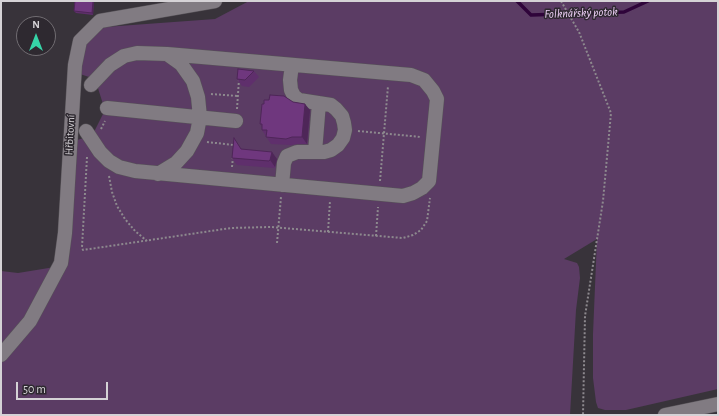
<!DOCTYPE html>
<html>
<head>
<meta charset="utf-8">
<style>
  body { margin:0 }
  #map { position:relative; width:719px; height:416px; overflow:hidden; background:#38333a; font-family:"Alegreya Sans",sans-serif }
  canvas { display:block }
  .frame { position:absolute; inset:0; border:2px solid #d5d2d6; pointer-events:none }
  .north { position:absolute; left:16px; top:16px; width:40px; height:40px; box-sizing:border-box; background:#2e2930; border:1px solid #716d72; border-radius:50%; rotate:0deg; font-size:11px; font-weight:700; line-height:16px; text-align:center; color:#d5d2d6 }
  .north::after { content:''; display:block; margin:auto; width:14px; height:18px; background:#36d4a7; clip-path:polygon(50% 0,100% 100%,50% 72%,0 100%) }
  .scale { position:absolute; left:16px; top:382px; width:92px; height:18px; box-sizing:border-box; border:2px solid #d5d2d6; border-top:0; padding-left:5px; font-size:12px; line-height:14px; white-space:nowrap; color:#d5d2d6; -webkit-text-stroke:3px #2e2930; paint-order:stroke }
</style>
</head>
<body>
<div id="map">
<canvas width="719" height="416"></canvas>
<div class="frame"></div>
<div class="north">N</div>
<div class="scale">50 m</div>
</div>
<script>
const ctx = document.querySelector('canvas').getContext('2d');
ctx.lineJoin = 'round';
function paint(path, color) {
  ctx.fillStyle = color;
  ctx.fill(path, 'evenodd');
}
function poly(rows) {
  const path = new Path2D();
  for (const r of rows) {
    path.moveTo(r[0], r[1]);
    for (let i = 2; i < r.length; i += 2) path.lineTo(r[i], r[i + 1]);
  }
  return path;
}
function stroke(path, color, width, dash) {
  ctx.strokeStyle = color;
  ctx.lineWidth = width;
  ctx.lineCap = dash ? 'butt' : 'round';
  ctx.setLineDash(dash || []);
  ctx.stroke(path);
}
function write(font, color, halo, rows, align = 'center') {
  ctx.font = font + ' "Alegreya Sans",sans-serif';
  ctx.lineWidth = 3;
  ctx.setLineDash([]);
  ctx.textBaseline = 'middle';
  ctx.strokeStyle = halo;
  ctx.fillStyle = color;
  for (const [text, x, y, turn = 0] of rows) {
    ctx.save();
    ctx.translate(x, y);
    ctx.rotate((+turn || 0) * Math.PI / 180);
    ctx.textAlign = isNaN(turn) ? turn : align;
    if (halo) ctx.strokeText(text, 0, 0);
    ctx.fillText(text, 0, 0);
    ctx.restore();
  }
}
paint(poly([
  [249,1,718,1,718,389,626,410,605,410,598,408,596,402,593,378,593,334,597,239,564,259,577,263,579,267,580,278,576,310,570,415,1,415,1,271,18,273,67,265,77,140,87,137,93,134,103,114,103,104,96,82,92,78,80,74,86,44,95,33,105,27,215,19]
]), '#5b3c64');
stroke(poly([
  [517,1,531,15,624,12,648,1]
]), '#2f043a', 3.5);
const minor = poly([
  [107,108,236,121],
  [86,131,100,152,109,161,119,167,135,171,403,196,413,193,422,188,429,181,437,99,433,91,424,80,411,75,167,54,137,53,124,56,110,65,91,85],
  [315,152,319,103],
  [158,174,176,163,187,151,197,133,200,117,198,97,193,81,181,64,167,54],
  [282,185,284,163,287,156,297,152,324,152,331,150,338,145,343,138,345,130,344,123,342,116,336,109,331,105,299,100,294,96,291,90,290,80,292,65],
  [1,355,30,321,61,263,65,233,75,65,80,41,100,21,215,1],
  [665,415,718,404]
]);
stroke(minor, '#565257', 15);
stroke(poly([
  [561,1,579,32,611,113,603,201,585,316,583,415],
  [211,94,238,96],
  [237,109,239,79],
  [101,129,105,121],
  [358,131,421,137],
  [207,142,234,145],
  [87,157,82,247,83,250,231,228,271,227,403,238,413,235,421,230,427,221,430,198],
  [232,167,233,157],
  [109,176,112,192,117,206,125,219,135,231,147,241],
  [380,181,388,86],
  [328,232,330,201],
  [376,236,378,207],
  [277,243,281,197]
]), '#8d898e', 2, [2, 2]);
stroke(minor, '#817b82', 14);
paint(poly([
  [75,1,94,1,93,15,76,13,74,11],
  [254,71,259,77,249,87,242,86,237,79],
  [293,102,310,110,307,144,297,144,291,145,271,144,262,130,262,127,260,124,264,104],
  [241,149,277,159,275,167,274,168,237,165,232,158]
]), '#5f2f6c');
paint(poly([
  [93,1,94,1,93,15,92,13],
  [305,104,310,110,307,144,302,137],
  [272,152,277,159,275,167,270,160]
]), '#4e2658');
const building = poly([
  [75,1,93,1,92,13,74,11,75,1],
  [238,69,254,71,245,80,237,79,238,69],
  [270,95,284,96,293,102,305,104,302,137,292,137,286,139,266,137,267,130,262,130,262,124,260,124,262,104,264,104,264,100,269,100,270,95],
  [234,138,241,149,272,152,270,160,269,161,232,158,234,138]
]);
paint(building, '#6f377e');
stroke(building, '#4e2658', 1);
write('11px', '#d5d2d6', '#2e2930', [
  ["Hřbitovní",70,135,-87]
]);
write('italic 12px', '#f0d2f9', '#2e2930', [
  ["Folknářský potok",581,13,-2]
]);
</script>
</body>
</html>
